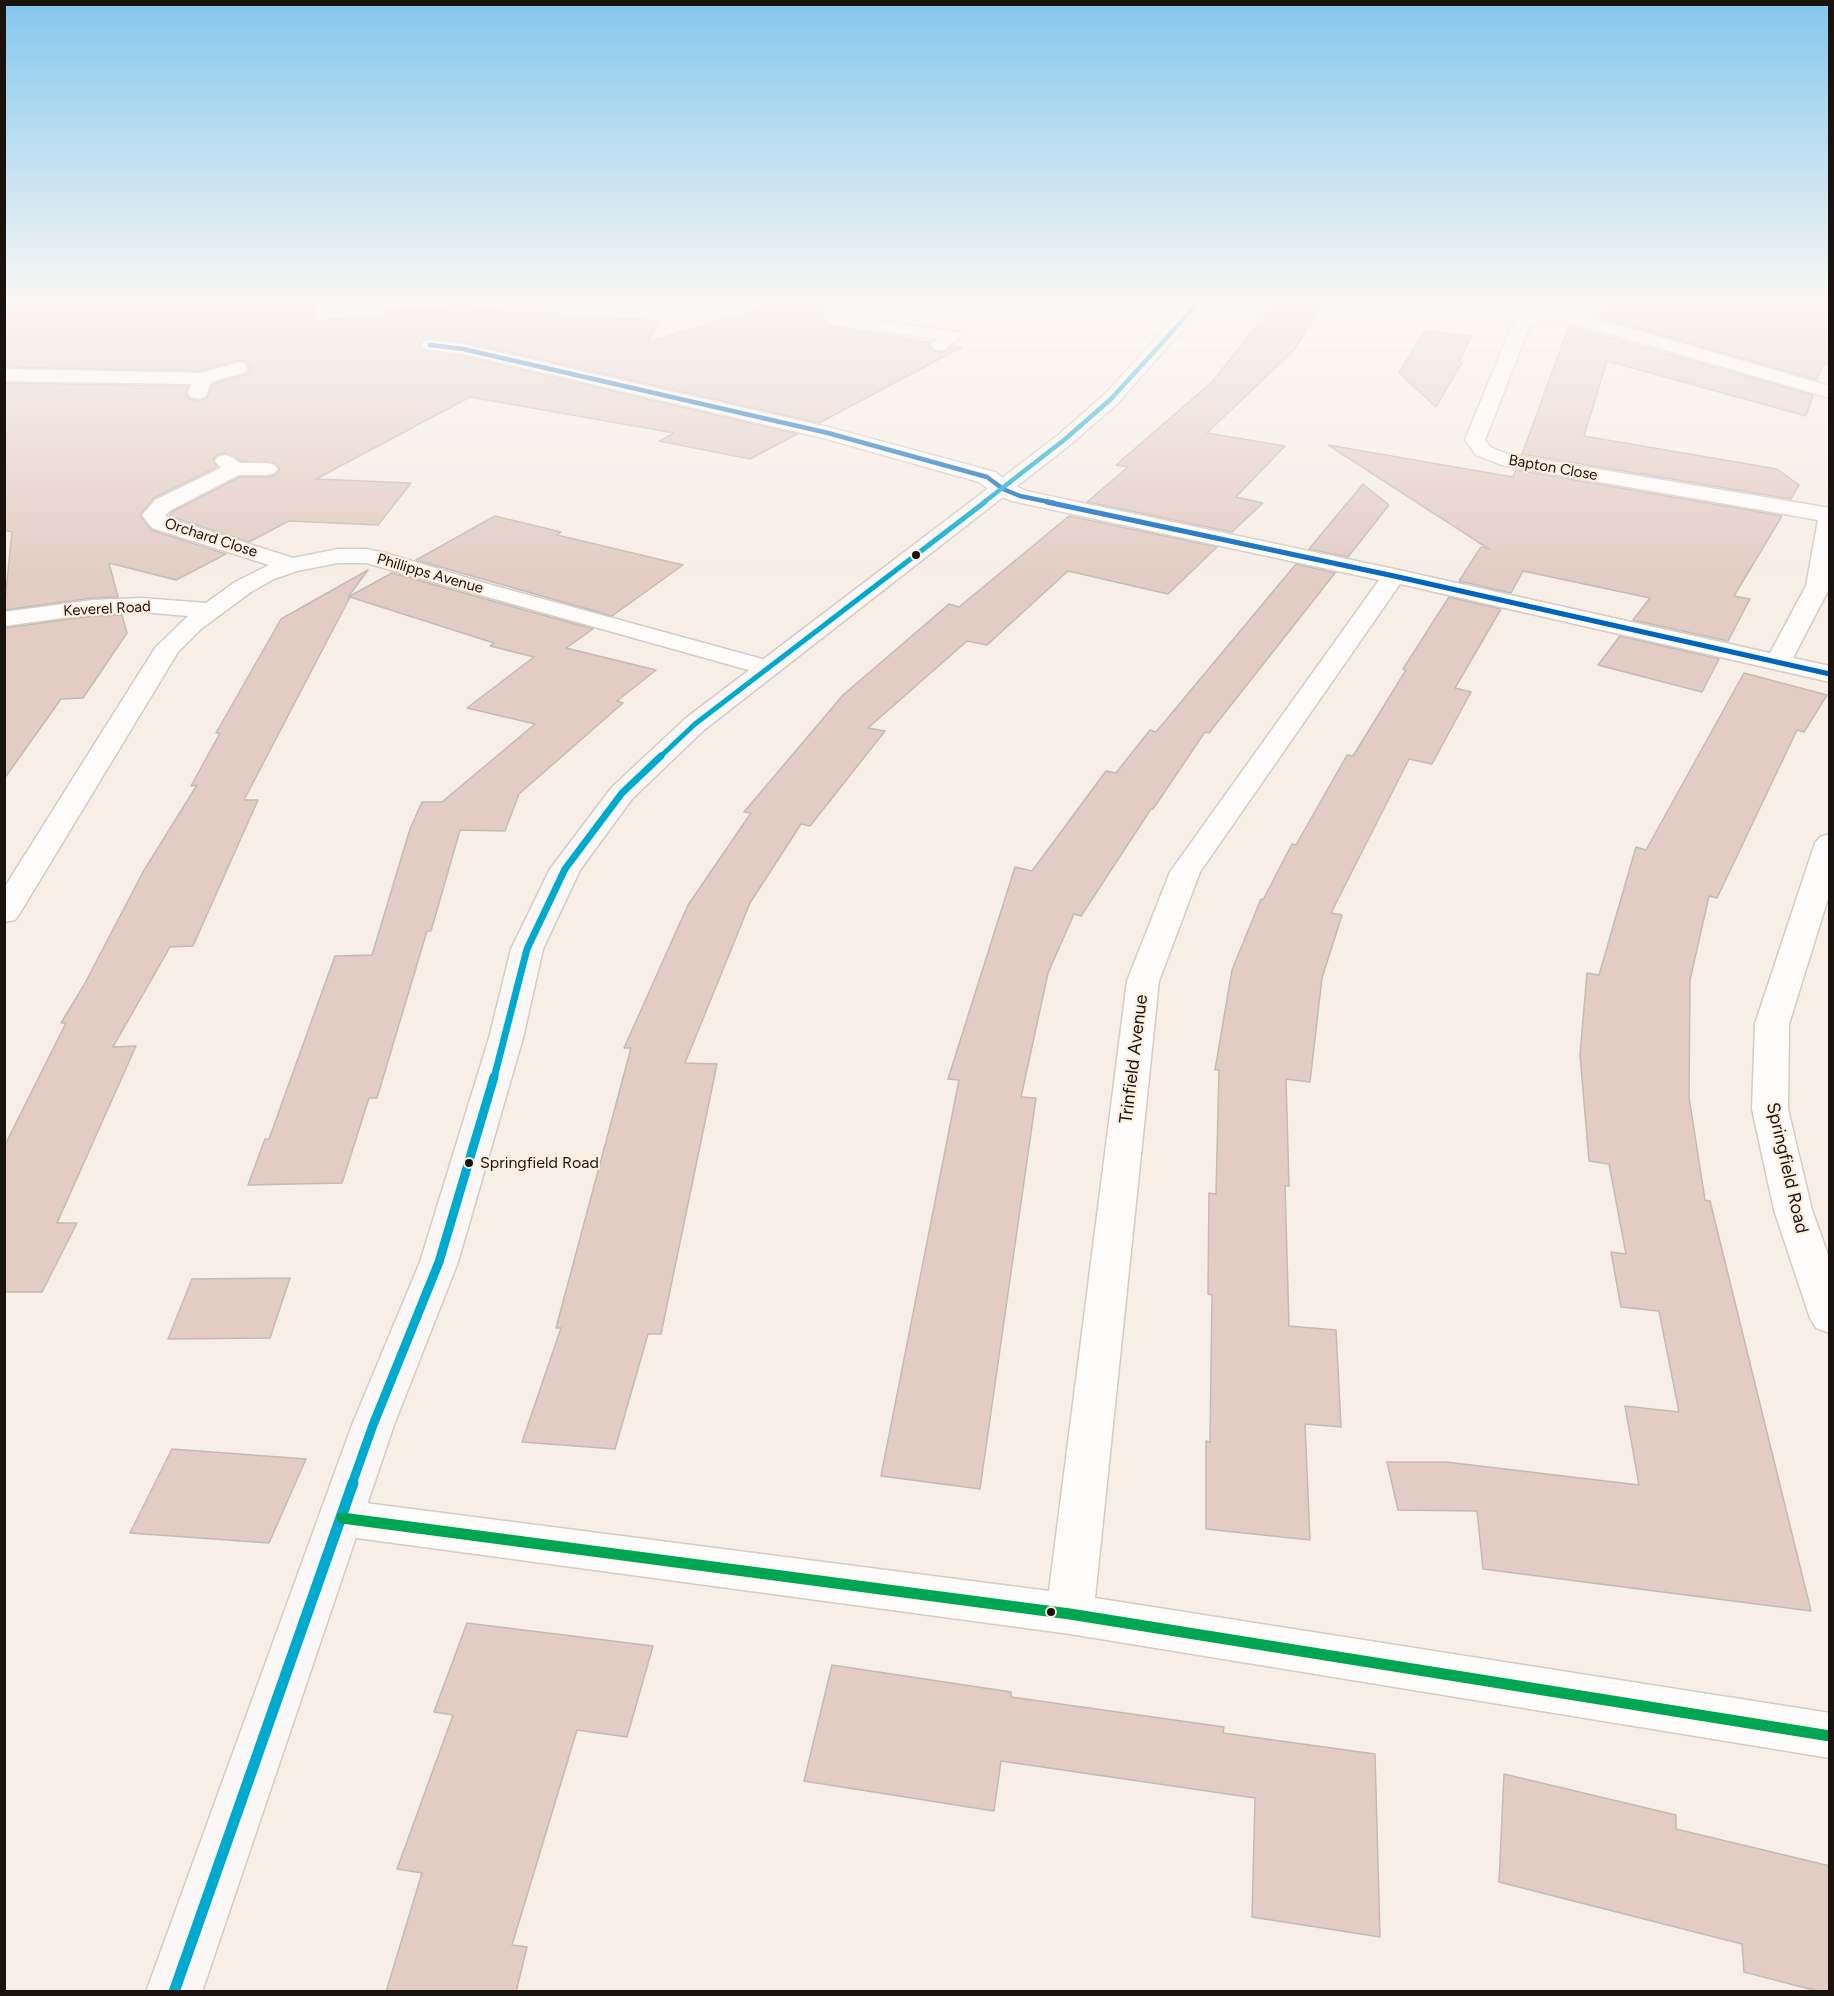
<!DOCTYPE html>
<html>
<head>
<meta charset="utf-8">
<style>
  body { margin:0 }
  #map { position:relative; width:1834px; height:1996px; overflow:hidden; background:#f7eee6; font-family:Figtree,sans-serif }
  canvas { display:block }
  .frame { position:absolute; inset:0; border:6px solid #1a130d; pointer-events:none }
</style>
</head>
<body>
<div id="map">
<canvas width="1834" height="1996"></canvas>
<div class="frame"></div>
</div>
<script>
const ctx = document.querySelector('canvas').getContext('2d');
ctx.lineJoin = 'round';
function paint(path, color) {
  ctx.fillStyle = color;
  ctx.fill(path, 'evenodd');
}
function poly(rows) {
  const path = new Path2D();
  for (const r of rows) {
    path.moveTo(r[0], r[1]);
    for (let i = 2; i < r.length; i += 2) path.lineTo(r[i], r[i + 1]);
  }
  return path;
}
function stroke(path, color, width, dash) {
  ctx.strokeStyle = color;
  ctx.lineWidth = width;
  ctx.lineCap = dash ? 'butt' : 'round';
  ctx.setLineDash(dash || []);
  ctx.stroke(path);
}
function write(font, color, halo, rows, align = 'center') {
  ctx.font = font + ' Figtree,sans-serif';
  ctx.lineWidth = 4.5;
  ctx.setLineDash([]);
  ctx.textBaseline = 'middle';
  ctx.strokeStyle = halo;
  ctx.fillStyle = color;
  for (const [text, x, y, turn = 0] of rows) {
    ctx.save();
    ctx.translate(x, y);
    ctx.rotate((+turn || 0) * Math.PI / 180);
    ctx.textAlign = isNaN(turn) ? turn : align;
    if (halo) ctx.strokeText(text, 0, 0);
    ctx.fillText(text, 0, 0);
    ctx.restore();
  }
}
const building = poly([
  [4,301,316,301,316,321,382,314,383,310,463,307,660,321,647,342,787,301,813,301,828,307,822,315,827,326,930,342,929,345,932,350,940,352,946,351,953,346,962,347,819,423,464,342,424,339,419,345,424,351,463,356,797,434,750,459,659,441,674,433,470,397,316,479,411,483,378,525,289,521,249,542,169,516,172,512,240,477,268,477,276,475,280,469,275,463,241,461,224,453,217,455,213,460,217,467,154,498,140,515,151,530,226,554,176,580,109,563,118,597,93,598,4,610,12,532,4,530,4,383,188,386,186,394,190,399,199,401,207,398,213,384,247,374,250,369,248,363,240,360,201,371,4,367,4,301],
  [1276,301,1322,306,1294,350,1207,433,1285,446,1236,497,1263,503,1232,532,1087,502,1128,467,1116,465,1213,381,1276,301],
  [1608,301,1804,301,1830,307,1830,362,1822,366,1817,380,1592,315,1607,309,1608,301],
  [1569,326,1813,395,1806,416,1607,361,1584,436,1777,469,1799,485,1791,499,1522,454,1569,326],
  [1425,331,1472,336,1459,361,1462,362,1436,407,1399,373,1425,331],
  [1328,445,1513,477,1516,470,1782,516,1734,596,1750,599,1728,641,1633,620,1650,598,1523,571,1511,593,1459,581,1481,547,1489,549,1328,445],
  [1363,484,1389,505,1348,557,1309,549,1363,484],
  [495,516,561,532,557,535,683,565,612,616,416,560,495,516],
  [1069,516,1217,547,1168,594,1068,571,987,645,967,641,868,728,885,731,810,826,801,824,750,903,685,1063,717,1064,661,1334,648,1334,615,1449,522,1442,561,1328,556,1328,631,1048,624,1048,688,905,751,813,744,812,843,695,949,604,959,607,1069,516],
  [1296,564,1335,573,1209,733,1205,732,1153,809,1151,809,1081,916,1074,914,1048,973,1021,1097,1036,1098,980,1489,881,1476,959,1080,948,1079,1015,867,1032,871,1106,771,1116,773,1150,730,1156,732,1296,564],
  [368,570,348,597,392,573,593,629,566,648,656,670,617,701,623,703,519,794,505,831,460,830,431,931,427,931,377,1098,369,1098,342,1183,248,1185,265,1139,269,1139,335,956,372,955,410,829,422,802,442,802,535,724,467,708,534,657,490,646,494,643,350,597,244,800,258,800,193,946,170,947,113,1047,136,1046,57,1223,77,1223,42,1292,4,1292,4,1147,66,1023,61,1023,84,985,143,872,197,785,191,786,220,733,216,733,281,619,368,570],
  [1449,597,1501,609,1455,688,1471,692,1432,764,1409,759,1331,913,1342,915,1322,978,1310,1082,1286,1079,1289,1186,1285,1186,1289,1326,1336,1330,1341,1427,1305,1424,1310,1540,1206,1529,1206,1441,1210,1442,1212,1295,1208,1294,1209,1193,1216,1194,1219,1070,1215,1070,1232,970,1261,899,1263,900,1292,844,1296,845,1347,755,1353,756,1406,670,1403,669,1449,597],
  [122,615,127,633,83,698,61,699,4,779,4,628,93,616,122,615],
  [1620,636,1719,659,1702,692,1598,665,1620,636],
  [1744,673,1827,695,1804,732,1797,730,1717,898,1709,896,1690,980,1689,1097,1705,1200,1710,1201,1811,1611,1483,1569,1477,1511,1398,1510,1387,1462,1446,1462,1639,1485,1625,1406,1679,1412,1659,1311,1621,1307,1611,1252,1626,1254,1609,1164,1589,1161,1580,1055,1587,973,1599,975,1636,847,1646,850,1744,673],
  [290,1278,270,1338,168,1339,192,1279,290,1278],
  [172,1449,306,1459,269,1543,130,1533,172,1449],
  [467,1623,653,1646,627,1737,577,1730,512,1945,527,1947,516,1992,386,1992,422,1873,397,1869,453,1715,434,1712,467,1623],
  [832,1665,1011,1692,1011,1697,1224,1727,1223,1733,1375,1754,1380,1937,1252,1917,1255,1798,1001,1761,994,1811,804,1781,832,1665],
  [1504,1774,1676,1815,1676,1829,1830,1866,1830,1992,1821,1992,1744,1972,1742,1944,1499,1882,1504,1774]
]);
paint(building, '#e2ccc3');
stroke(building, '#c3bab6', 1.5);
const street = poly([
  [836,301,855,301,842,316,952,331,958,332,961,336,946,349,940,350,934,349,931,345,936,339,827,324,824,314,836,301],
  [1543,309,1573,312,1830,386,1830,398,1583,326,1546,319,1529,328,1485,440,1490,447,1507,454,1830,508,1830,587,1793,658,1830,666,1830,682,1400,584,1200,872,1159,981,1095,1598,1830,1713,1830,1758,1070,1634,342,1536,326,1531,320,1518,326,1505,342,1500,1049,1591,1127,981,1170,872,1379,580,1012,501,995,494,979,482,823,438,463,354,430,350,424,349,421,345,424,341,430,340,463,344,828,427,995,472,1011,484,1026,491,1394,569,1770,653,1806,586,1818,520,1502,465,1476,455,1465,440,1512,325,1515,321,1543,309],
  [239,362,246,364,248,368,246,372,211,382,205,397,198,399,191,397,188,393,191,384,4,381,4,369,201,373,239,362],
  [225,455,232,457,240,463,267,463,274,465,278,469,274,473,267,475,239,475,171,510,165,515,168,518,293,558,338,549,366,549,385,553,488,584,777,663,781,668,777,673,768,676,759,673,366,563,338,563,297,571,274,579,251,592,201,629,178,652,20,913,15,920,4,922,4,888,155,648,188,616,142,612,93,614,4,626,4,612,93,600,142,598,206,603,235,582,269,565,152,528,142,515,155,500,221,468,215,461,218,457,225,455],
  [1830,834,1830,892,1789,1024,1788,1109,1812,1210,1830,1260,1830,1333,1816,1328,1810,1318,1774,1210,1752,1109,1755,1024,1815,843,1820,837,1830,834]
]);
const secondary = poly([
  [1190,301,1208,301,1118,403,1071,444,704,730,632,799,580,870,543,949,523,1038,458,1262,394,1425,202,1992,146,1992,352,1425,420,1262,489,1038,511,949,550,869,612,787,686,718,1057,436,1104,395,1190,301]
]);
stroke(street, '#d3cbc4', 3);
stroke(secondary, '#d3cbc4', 3);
stroke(poly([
  [410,322,415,301],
  [4,329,213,341],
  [260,344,396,349]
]), '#d3d0cd', 2, [1.5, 3]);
paint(street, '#fefcfb');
paint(secondary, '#fbf7f6');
stroke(poly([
  [430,345,463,349,828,433,987,477,1003,489,1020,496,1054,503]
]), '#0065bd', 4.5);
stroke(poly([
  [1047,502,1394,576,1830,674]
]), '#0065bd', 5);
stroke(poly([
  [983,503,1064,440,1111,399,1200,301]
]), '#00a9ce', 4.5);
stroke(poly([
  [660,757,695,724,985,502]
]), '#00a9ce', 5);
stroke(poly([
  [494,1078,527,949,565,869,622,793,661,756]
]), '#00a9ce', 7);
stroke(poly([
  [352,1484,373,1425,439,1262,494,1077]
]), '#00a9ce', 9);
stroke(poly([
  [174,1992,353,1483]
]), '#00a9ce', 11);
stroke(poly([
  [342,1518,1070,1614,1830,1736]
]), '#00a651', 11);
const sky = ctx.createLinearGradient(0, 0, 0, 581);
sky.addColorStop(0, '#83c7ed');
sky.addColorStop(0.52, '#fbf7f4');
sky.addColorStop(1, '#fbf7f400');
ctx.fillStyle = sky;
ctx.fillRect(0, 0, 1834, 581);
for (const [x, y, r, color] of [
  [916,555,5,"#1a130d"],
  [469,1163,5,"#1a130d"],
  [1051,1612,5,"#1a130d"]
]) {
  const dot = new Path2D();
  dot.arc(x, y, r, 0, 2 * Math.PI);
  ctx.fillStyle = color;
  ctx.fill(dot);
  stroke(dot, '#feeedf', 2);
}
write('15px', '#1a130d', '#feeedf', [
  ["Bapton Close",1553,468,10],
  ["Orchard Close",211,538,18],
  ["Phillipps Avenue",430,574,16],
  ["Keverel Road",107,609,-3]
]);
write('16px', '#1a130d', '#feeedf', [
  ["Springfield Road",480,1163]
], 'left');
write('18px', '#1a130d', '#feeedf', [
  ["Trinfield Avenue",1134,1059,-83],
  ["Springfield Road",1787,1168,77]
]);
</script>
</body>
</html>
